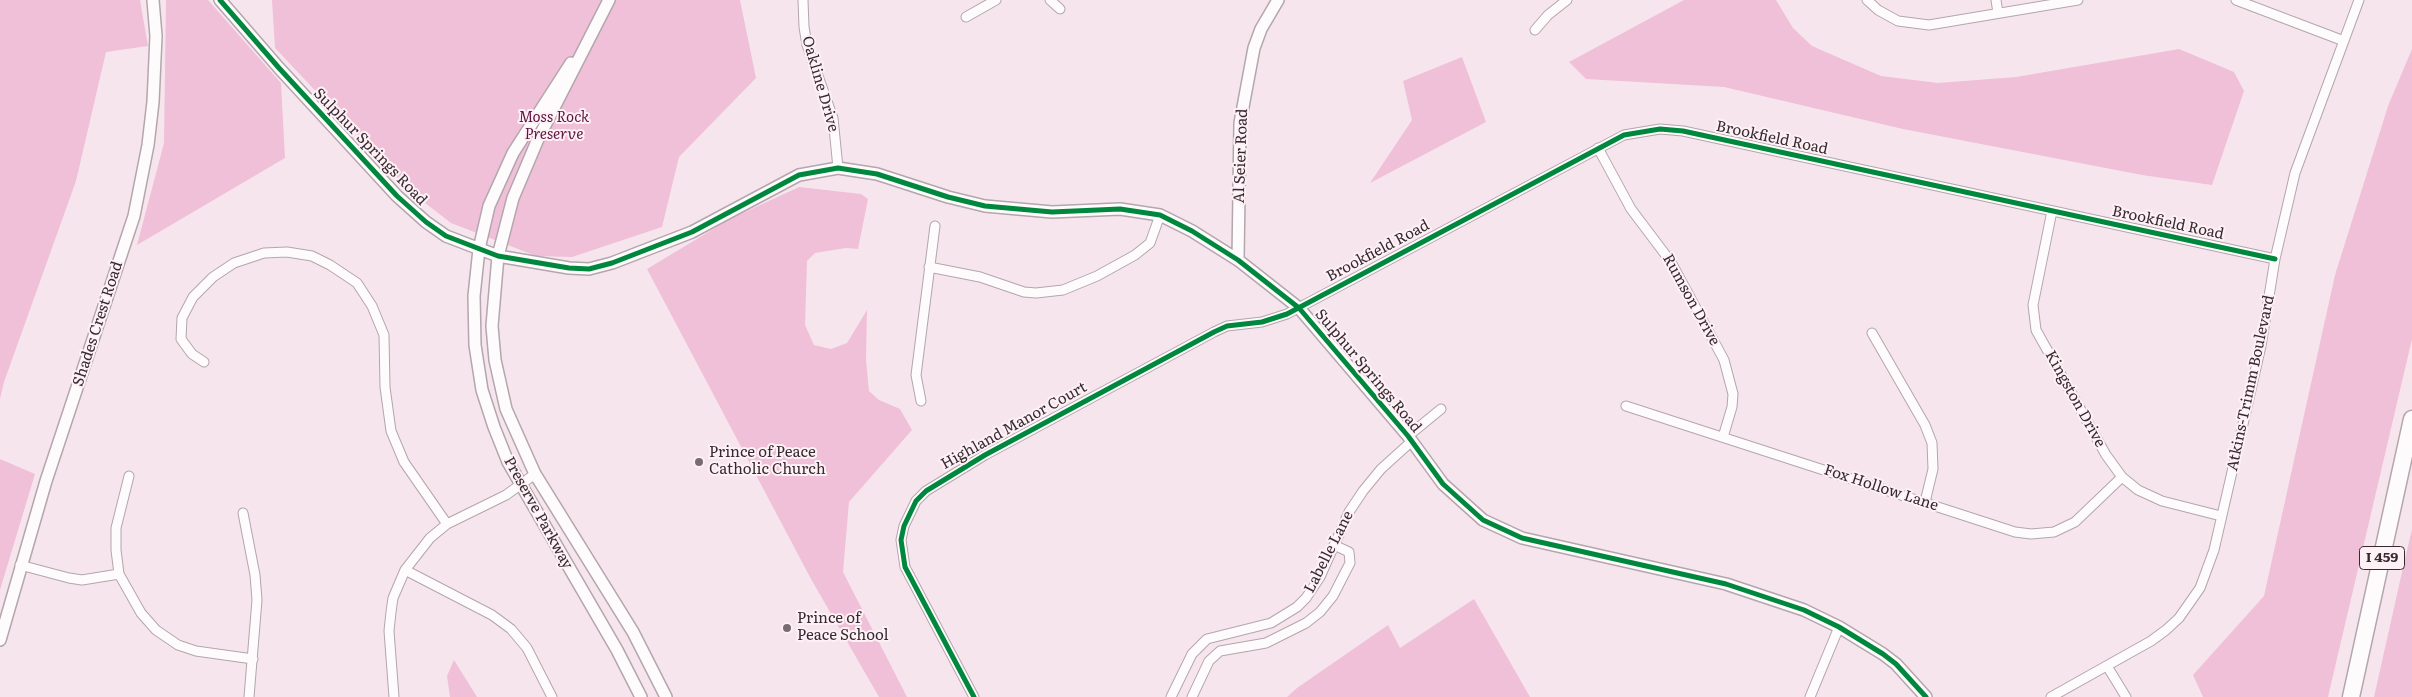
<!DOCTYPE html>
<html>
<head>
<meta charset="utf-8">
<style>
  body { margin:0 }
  canvas { display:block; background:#f6e5ed }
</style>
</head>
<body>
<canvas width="2412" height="697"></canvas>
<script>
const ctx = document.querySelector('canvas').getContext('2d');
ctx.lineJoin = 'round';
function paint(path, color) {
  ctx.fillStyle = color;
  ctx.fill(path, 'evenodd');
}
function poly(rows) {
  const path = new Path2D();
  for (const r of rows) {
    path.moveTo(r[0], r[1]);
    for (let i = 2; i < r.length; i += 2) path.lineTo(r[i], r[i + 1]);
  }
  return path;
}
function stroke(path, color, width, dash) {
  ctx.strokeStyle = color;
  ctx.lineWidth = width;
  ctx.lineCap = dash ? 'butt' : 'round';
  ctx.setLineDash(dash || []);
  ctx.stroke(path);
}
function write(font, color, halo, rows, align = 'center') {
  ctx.font = font + ' Literata,serif';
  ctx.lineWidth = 4;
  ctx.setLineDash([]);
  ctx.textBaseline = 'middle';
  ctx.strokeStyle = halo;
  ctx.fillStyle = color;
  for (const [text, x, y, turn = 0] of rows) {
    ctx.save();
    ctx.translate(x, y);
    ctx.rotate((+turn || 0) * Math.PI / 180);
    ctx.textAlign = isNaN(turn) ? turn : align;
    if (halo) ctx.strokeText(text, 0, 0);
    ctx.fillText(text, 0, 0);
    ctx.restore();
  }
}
paint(poly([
  [0,0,140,0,148,46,106,52,76,181,4,382,0,399],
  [166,0,208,0,281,83,285,158,137,245,164,143],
  [272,0,740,0,756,78,679,157,662,227,572,257,536,256,451,223,411,192,275,48],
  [1684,0,1776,0,1793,28,1812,46,1881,76,1938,83,2016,77,2179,49,2234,72,2244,91,2212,185,2142,175,1903,129,1724,87,1586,79,1569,62],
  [2412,49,2412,339,2328,697,2203,697,2193,675,2264,596,2335,275,2388,106],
  [1462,57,1486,122,1370,183,1412,120,1403,81],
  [799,187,861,194,868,199,858,249,846,248,815,253,807,261,805,325,814,345,831,349,847,343,867,310,866,360,869,391,879,400,900,409,912,430,849,502,843,572,907,697,879,697,811,579,647,269,730,219],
  [0,459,35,474,0,590],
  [2412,529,2412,697,2374,697,2402,572],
  [1474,599,1530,697,1287,697,1297,688,1388,625,1400,648],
  [454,660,477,697,450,697,447,676]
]), '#f0c0d8');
const minor = poly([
  [803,0,804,27,807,45,833,118,838,168],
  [1050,0,1060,9],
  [1867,0,1878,10,1898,21,1929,25,2078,0],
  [1996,0,1998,13],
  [2236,0,2344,41],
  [966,17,996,0],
  [1535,30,1548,15,1567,0],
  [1598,148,1631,209,1671,262,1724,360,1733,394,1732,407,1723,437],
  [2052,211,2033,305,2036,330,2106,455,2122,477,2138,490,2162,501,2221,516],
  [929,267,980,277,1024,292,1036,293,1063,290,1097,276,1135,255,1150,243,1160,215],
  [1872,333,1925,425,1932,443,1933,469,1925,502],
  [204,362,192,354,181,339,182,318,193,297,213,277,234,263,264,253,287,252,312,256,330,265,357,283,372,306,384,335,385,387,391,431,404,462,447,524],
  [921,401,916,375,935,226],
  [1626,406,2015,532,2031,534,2054,532,2075,522,2122,477],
  [1408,436,1441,409],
  [129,476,116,528,116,550,119,574,141,613,156,630,178,645,196,651,253,659],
  [243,513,255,575,257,600,249,697],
  [20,565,69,578,82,580,119,574],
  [405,570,492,615,511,629,527,648,552,697],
  [2107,666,2126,697],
  [394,697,389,631,391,612,393,598,405,570,430,538,447,524,506,495,535,474],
  [974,697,905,567,901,540,904,526,916,501,926,491,985,455,1214,332,1227,326,1262,322,1287,314,1624,135,1660,129,1683,131,2275,259],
  [1171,697,1192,654,1207,639,1271,623,1297,607,1306,598,1320,577,1349,512,1363,491,1381,469,1412,441],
  [1192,697,1209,661,1220,651,1266,643,1306,623,1320,612,1333,596,1350,563,1349,552,1334,545],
  [1810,697,1839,627],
  [2051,697,2151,641,2166,630,2179,618,2200,588,2214,550,2261,346,2275,259,2295,173,2359,0]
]);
const tertiary = poly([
  [220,0,279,68,397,196,426,222,446,236,498,256,569,268,589,269,612,263,692,232,799,175,838,168,877,174,948,197,985,206,1052,212,1120,209,1160,215,1192,231,1238,260,1299,308,1408,436,1443,484,1483,520,1522,538,1726,584,1804,610,1839,627,1883,654,1896,664,1926,697],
  [609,0,538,139,513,198,498,256,492,326,495,360,506,409,535,474,633,632,666,697],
  [571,63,513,153,489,206,479,249,474,296,475,345,482,390,494,427,508,462,617,650,641,697],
  [1238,260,1240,123,1254,48,1261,29,1278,0],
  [0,640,46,481,134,216,148,145,153,102,156,36,153,0]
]);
const motorway = poly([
  [2351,697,2412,419]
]);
stroke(minor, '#b3a6ac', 11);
stroke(tertiary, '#b3a6ac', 14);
stroke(motorway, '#b3a6ac', 19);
stroke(minor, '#fefbfc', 9);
stroke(tertiary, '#fefbfc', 11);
stroke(motorway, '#fefbfc', 16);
stroke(poly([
  [220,0,279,68,397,196,426,222,446,236,498,256,569,268,589,269,612,263,692,232,799,175,838,168,877,174,948,197,985,206,1052,212,1120,209,1160,215,1192,231,1238,260,1299,308,1408,436,1443,484,1483,520,1522,538,1726,584,1804,610,1839,627,1883,654,1896,664,1926,697],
  [974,697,905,567,901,540,904,526,916,501,926,491,985,455,1214,332,1227,326,1262,322,1287,314,1624,135,1660,129,1683,131,2275,259]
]), '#00873e', 5);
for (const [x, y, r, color] of [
  [699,462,5,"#796b72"],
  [787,628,5,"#796b72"]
]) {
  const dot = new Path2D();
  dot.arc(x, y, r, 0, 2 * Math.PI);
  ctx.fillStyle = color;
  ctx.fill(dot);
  stroke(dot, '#fef1f6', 2);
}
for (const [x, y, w] of [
  [2382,558,45]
]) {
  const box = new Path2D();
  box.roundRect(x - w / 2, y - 11.5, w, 23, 4);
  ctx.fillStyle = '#fef1f6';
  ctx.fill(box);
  stroke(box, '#362a30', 1);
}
write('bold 14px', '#362a30', null, [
  ["I 459",2382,558]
]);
write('15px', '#362a30', '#fef1f6', [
  ["Oakline Drive",820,84,74],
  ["Brookfield Road",1772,138,12],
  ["Sulphur Springs Road",370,147,46],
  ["Al Seier Road",1241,156,-88],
  ["Brookfield Road",2168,223,12],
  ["Brookfield Road",1378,251,-28],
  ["Rumson Drive",1691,300,61],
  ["Shades Crest Road",98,324,-72],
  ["Sulphur Springs Road",1368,371,50],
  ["Atkins-Trimm Boulevard",2251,383,-78],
  ["Kingston Drive",2075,399,61],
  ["Highland Manor Court",1014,426,-29],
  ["Fox Hollow Lane",1881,488,18],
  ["Preserve Parkway",538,513,61],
  ["Labelle Lane",1329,552,-63]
]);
write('italic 15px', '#5f1440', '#fef1f6', [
  ["Moss Rock",554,118],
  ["Preserve",554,135]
]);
write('15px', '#362a30', '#fef1f6', [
  ["Prince of Peace",709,453],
  ["Catholic Church",709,470],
  ["Prince of",797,619],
  ["Peace School",797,636]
], 'left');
</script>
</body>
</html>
